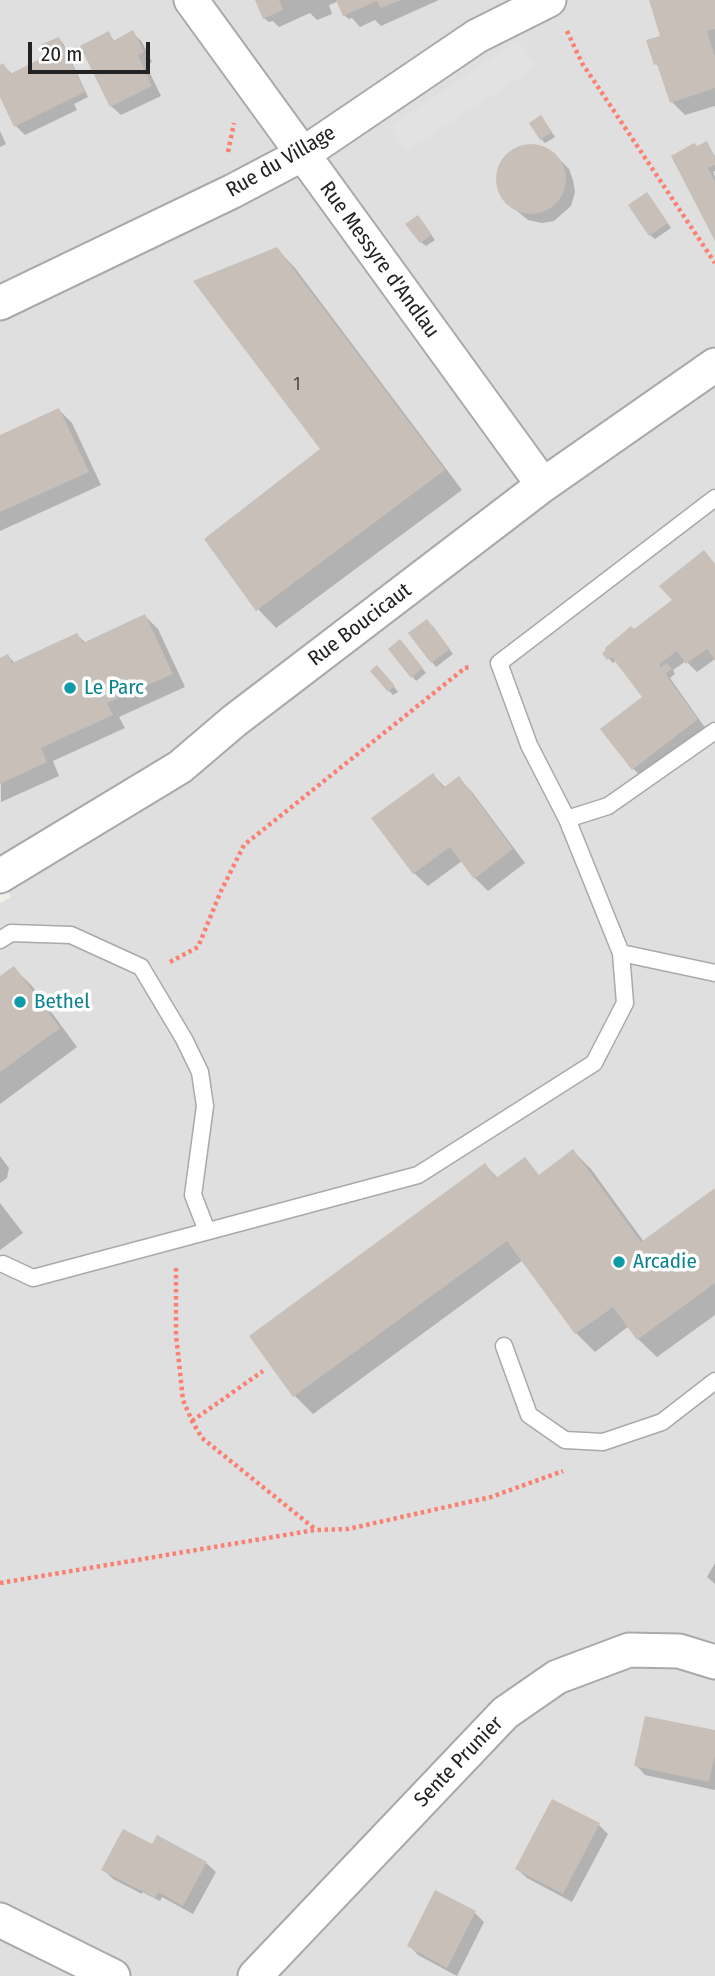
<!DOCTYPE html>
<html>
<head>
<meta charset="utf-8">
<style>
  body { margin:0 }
  #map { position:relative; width:715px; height:1976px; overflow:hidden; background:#f2efe9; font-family:"Fira Sans Condensed",sans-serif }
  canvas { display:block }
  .scale { position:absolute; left:28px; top:42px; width:122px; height:32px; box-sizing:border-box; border:4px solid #222; border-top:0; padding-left:9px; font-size:21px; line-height:24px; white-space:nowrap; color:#222; -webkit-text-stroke:5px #fff; paint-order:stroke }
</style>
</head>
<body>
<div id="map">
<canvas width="715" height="1976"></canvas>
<div class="scale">20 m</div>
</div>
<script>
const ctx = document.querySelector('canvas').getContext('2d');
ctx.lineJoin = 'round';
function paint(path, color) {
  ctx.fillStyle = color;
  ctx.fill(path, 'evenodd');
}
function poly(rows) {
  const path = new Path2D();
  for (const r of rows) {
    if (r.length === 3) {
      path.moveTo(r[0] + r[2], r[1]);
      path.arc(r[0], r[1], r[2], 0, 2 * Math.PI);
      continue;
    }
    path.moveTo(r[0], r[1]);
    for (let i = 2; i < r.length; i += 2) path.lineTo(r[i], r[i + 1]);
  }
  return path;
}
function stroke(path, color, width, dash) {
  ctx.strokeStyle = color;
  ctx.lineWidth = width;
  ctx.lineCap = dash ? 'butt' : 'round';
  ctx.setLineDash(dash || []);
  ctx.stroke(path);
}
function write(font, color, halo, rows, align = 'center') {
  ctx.font = font + ' "Fira Sans Condensed",sans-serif';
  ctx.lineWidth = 7;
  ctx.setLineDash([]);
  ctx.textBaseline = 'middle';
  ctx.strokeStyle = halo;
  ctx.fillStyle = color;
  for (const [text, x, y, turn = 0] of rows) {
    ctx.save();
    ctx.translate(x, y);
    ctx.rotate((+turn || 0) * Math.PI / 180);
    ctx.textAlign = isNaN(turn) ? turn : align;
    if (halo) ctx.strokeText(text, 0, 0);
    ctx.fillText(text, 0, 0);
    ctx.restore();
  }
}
paint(poly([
  [0,0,715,0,715,1976,0,1976,0,903,11,897,0,878]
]), '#e0dfdf');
paint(poly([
  [518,40,536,66,406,152,389,126]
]), '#e2e2e2');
paint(poly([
  [257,0,439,0,381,26,375,20,360,27,352,18,349,19,344,15,339,1,329,5,332,14,317,20,310,13,279,27,273,21,269,22,264,18],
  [674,0,715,0,715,106,685,115,672,102,660,68,656,64],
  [133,33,142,42,152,62,146,65,161,96,121,115,111,106,109,34,115,42],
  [59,39,63,43,88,97,74,104,77,110,25,135,16,126,0,93,0,67,3,65,13,75,50,56],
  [541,117,555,137,545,143,541,139],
  [0,131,6,144,0,147],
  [706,144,715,156,715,171,713,172,715,177,715,237,697,148],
  [529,146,544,148,559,159,569,169,573,180,575,192,571,206,554,221,542,223,528,220,506,202,499,186,498,177,502,163,512,152],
  [651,199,671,228,655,239,650,235],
  [422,222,435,240,426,246,421,242],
  [277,249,295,268,462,490,276,628,258,609,322,449],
  [59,410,72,423,101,485,0,531,0,437],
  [715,564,715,659,697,672,686,661,673,670,675,674,670,678,706,729,642,778,633,768,645,698,616,660,613,663,604,653,606,652,612,658,634,631,674,600],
  [145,616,158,629,185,687,119,717,125,728,53,761,59,776,1,802,0,660,8,656,15,663,77,635,86,643],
  [432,625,453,654,436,667,432,662],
  [404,646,426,673,416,681,412,676],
  [382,671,398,692,393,695,389,691],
  [433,775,446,788,459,779,472,792,525,863,488,891,475,878,462,861,428,886,414,873,373,819],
  [14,968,32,986,77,1047,0,1104,0,978],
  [573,1151,591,1169,644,1242,715,1190,715,1315,657,1357,638,1339,629,1326,595,1352,576,1333,523,1260,313,1414,295,1396,251,1336,485,1165,499,1179,539,1176],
  [0,1156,9,1168,7,1178,0,1183],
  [0,1203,23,1233,0,1250],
  [715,1563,715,1584,707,1577],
  [715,1732,715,1790,645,1775,636,1765],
  [599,1825,608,1834,572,1902,527,1878,517,1869],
  [153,1846,206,1863,216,1872,193,1914,162,1897,160,1901,142,1892,142,1894,113,1879,104,1870],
  [475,1913,484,1922,457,1976,418,1955,409,1945]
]), '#0003');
paint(poly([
  [255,0,279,0,283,10,263,19],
  [336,0,401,0,381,8,377,1,343,16],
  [649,0,715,0,715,29,707,31,715,57,715,88,670,103,657,64,654,65,646,40,660,36],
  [133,30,144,52,138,55,152,86,110,107,80,46,109,31,113,41],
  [59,37,85,92,14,127,0,97,0,65,3,63,10,74,48,55,42,44],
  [541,115,552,132,540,140,529,123],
  [707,141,715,158,715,165,708,168,715,182,715,241,671,156,694,143,697,146],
  [531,179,35],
  [647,192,668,223,649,236,628,205],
  [418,215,432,235,420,243,405,224],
  [277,247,445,470,256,611,204,539,320,449,193,281],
  [59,408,89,472,0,512,0,435],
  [704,550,715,564,715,660,707,649,686,664,677,651,659,664,661,667,667,663,672,669,666,673,668,678,698,719,632,770,600,729,642,697,611,656,607,660,602,653,606,650,605,648,631,626,634,629,672,600,659,586],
  [145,614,173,674,107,703,113,715,41,748,47,762,0,784,0,658,8,654,12,663,77,633,83,643],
  [427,619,450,649,431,663,408,633],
  [400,639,423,668,411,678,388,649],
  [377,665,395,686,388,692,370,671],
  [433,773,443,788,459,776,513,849,474,879,450,847,413,874,371,818],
  [14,966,60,1028,0,1072,0,976],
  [573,1149,641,1242,715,1188,715,1283,637,1340,613,1307,575,1334,507,1241,293,1397,249,1336,485,1163,496,1178,525,1157,539,1175],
  [645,1716,715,1730,715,1755,709,1782,634,1766],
  [552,1799,600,1823,563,1894,515,1869],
  [123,1829,152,1844,157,1835,207,1862,183,1906,158,1892,155,1898,101,1870],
  [435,1890,476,1911,447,1968,407,1946]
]), '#c7bfb8');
const lane = poly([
  [715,498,499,663,529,745,567,819,608,806,715,731],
  [0,940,11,933,71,935,141,967,184,1039,200,1072,205,1106,193,1195,207,1231],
  [621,953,715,973],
  [3,1264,33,1278,418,1175,594,1063,625,1003,621,953,567,819],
  [504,1346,529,1415,565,1440,603,1442,662,1422,715,1381]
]);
const street = poly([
  [191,0,543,485],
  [0,303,233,191,303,154,477,36,549,0],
  [0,876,180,767,234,721,543,485,715,365],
  [0,1920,113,1976],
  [255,1976,505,1713,557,1677,629,1650,679,1651,715,1662]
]);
stroke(lane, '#a9a9a9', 19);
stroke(street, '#a9a9a9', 37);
stroke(poly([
  [567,31,582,63,715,263],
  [228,152,234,123],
  [170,962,198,947,221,891,244,845,465,668,470,667],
  [176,1268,176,1335,183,1400,192,1421,202,1438,315,1529],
  [192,1421,263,1371],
  [0,1583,315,1530,348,1529,491,1497,563,1471]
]), '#fa8072', 4.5, [3.5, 3.5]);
stroke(lane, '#fff', 16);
stroke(street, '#fff', 33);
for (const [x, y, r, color] of [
  [70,688,7,"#0f9aa8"],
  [20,1002,7,"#0f9aa8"],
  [619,1262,7,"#0f9aa8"]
]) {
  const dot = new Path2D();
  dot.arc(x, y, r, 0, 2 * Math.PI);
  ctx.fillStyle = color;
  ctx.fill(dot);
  stroke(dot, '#fff', 2.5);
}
write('18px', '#4b4948', null, [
  ["1",297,385]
]);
write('21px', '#222', '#fff', [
  ["Rue du Village",281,162,-30],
  ["Rue Messyre d'Andlau",379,260,54],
  ["Rue Boucicaut",360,625,-37],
  ["Sente Prunier",459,1762,-46]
]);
write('21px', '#0d838f', '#fff', [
  ["Le Parc",84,688],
  ["Bethel",34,1002],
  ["Arcadie",633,1262]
], 'left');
</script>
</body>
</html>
